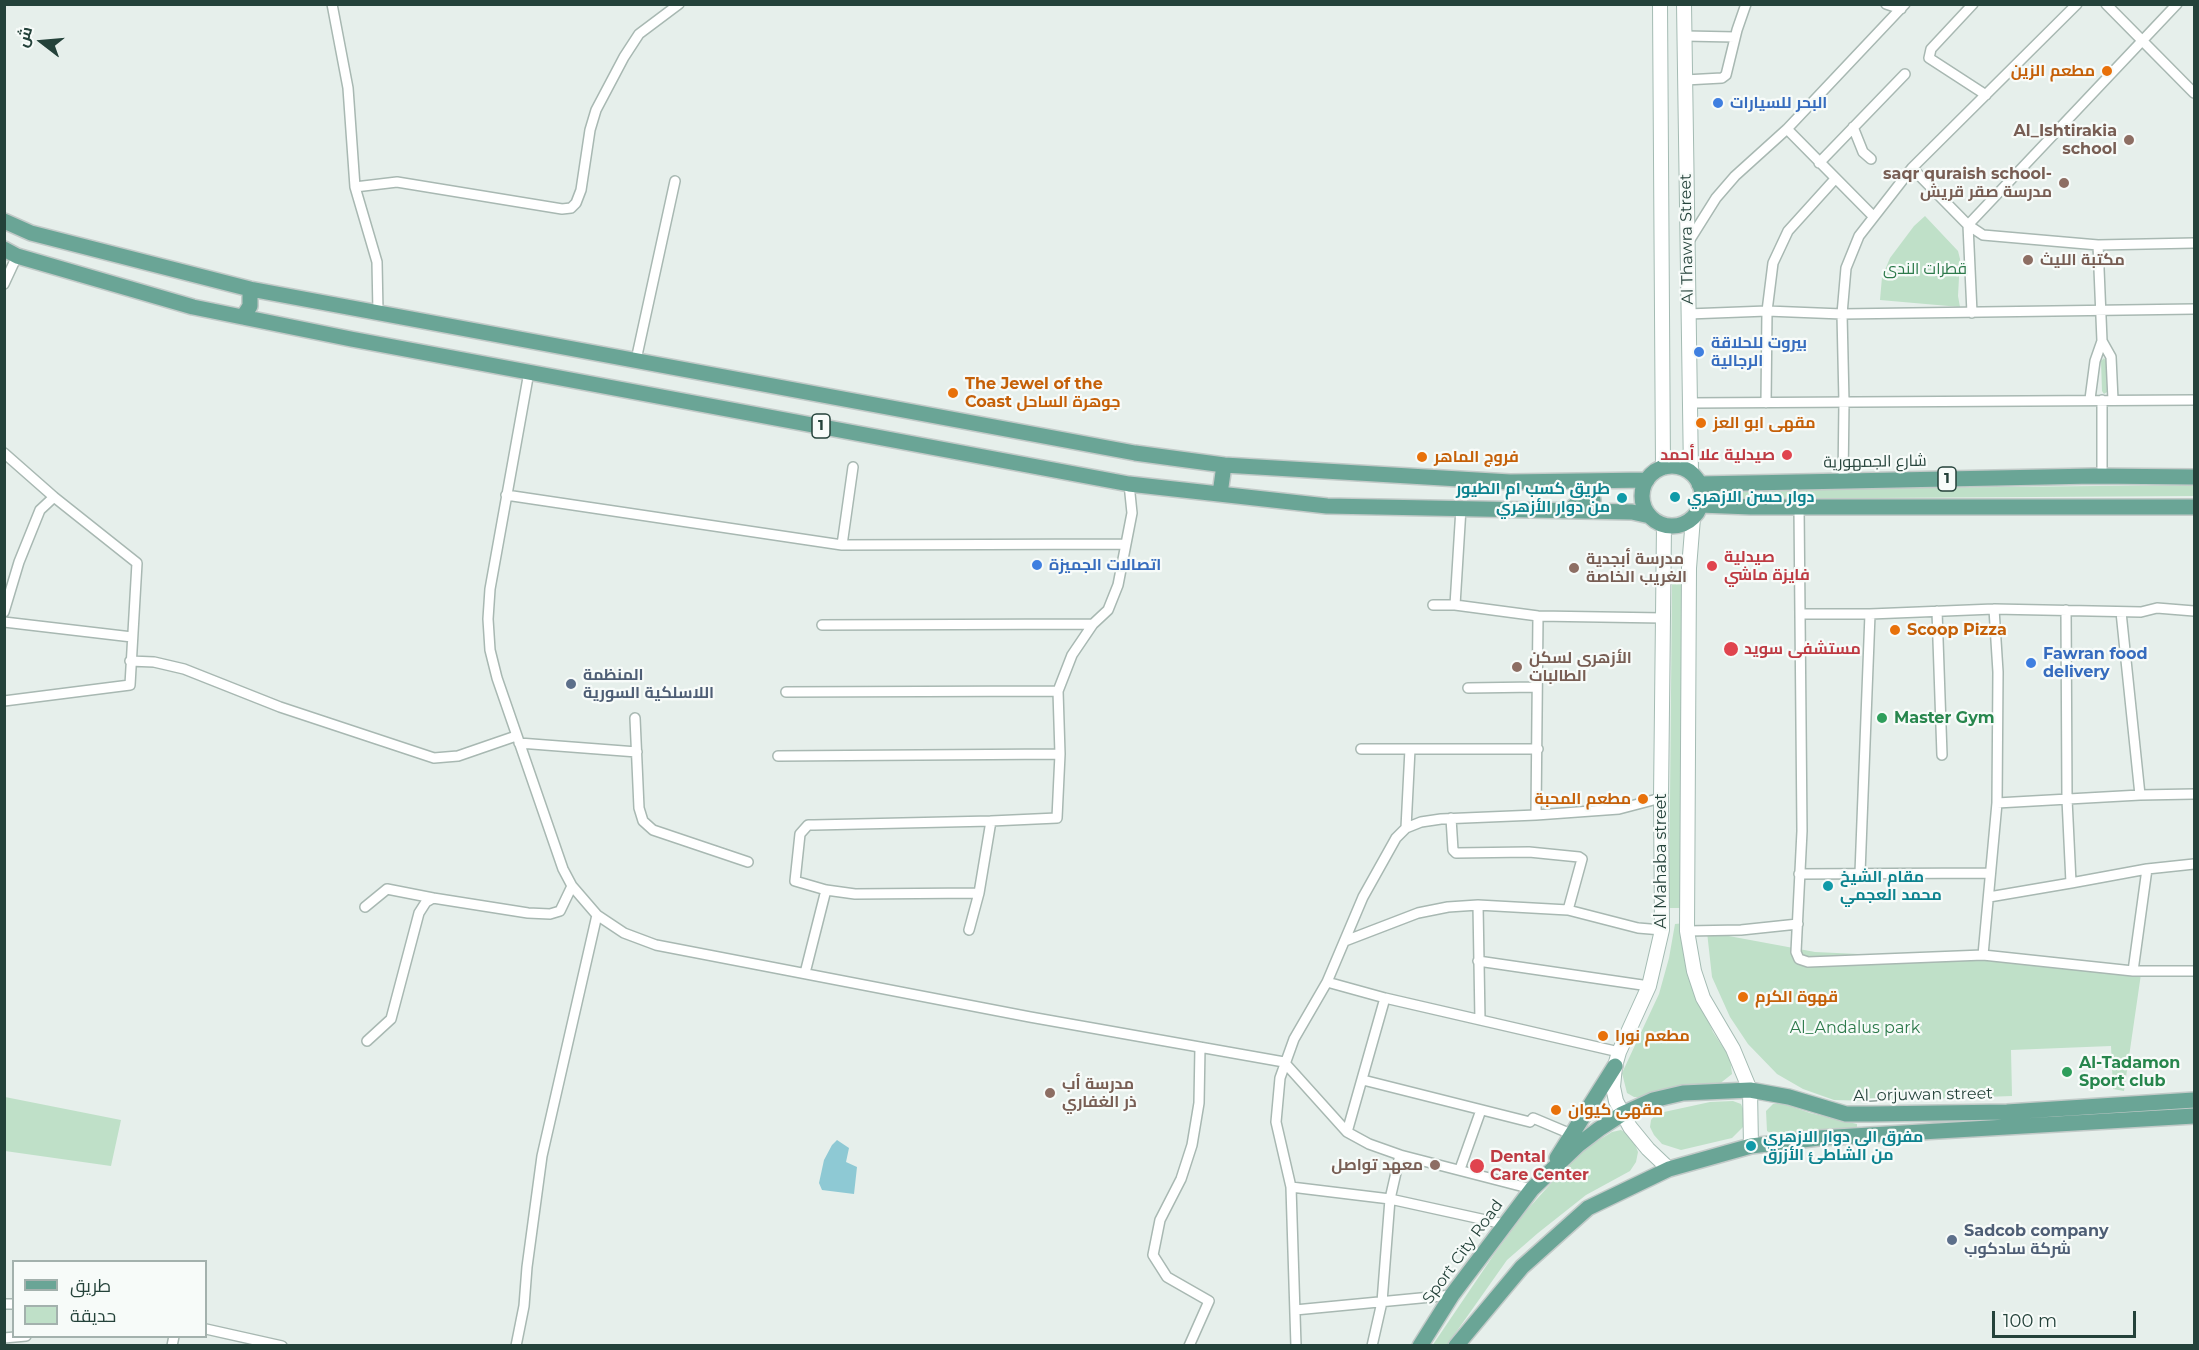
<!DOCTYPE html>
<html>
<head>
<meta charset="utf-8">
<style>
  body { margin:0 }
  #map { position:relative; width:2199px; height:1350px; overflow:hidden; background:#e6efeb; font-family:Montserrat,Cairo,sans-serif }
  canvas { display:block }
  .frame { position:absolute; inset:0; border:6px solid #24423a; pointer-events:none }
  .legend { position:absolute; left:12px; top:1260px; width:195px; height:78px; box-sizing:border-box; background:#f7fbf9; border:2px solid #a3b1ad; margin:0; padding:8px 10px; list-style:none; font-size:18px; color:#24423a }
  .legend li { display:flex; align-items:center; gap:12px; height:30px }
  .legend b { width:30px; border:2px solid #a3b1ad }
  .north { position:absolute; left:12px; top:12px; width:60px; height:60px; -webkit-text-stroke:4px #f7fbf9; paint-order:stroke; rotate:286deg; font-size:16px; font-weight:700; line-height:24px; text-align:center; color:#24423a }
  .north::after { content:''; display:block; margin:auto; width:21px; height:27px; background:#24423a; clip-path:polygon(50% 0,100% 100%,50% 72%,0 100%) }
  .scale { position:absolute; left:1992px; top:1311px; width:144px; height:27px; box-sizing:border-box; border:3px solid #24423a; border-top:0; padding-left:8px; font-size:18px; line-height:21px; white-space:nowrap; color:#24423a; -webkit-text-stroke:4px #f7fbf9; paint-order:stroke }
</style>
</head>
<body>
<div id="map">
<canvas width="2199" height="1350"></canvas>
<div class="frame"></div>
<ul class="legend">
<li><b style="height:8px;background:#6aa596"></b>طريق</li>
<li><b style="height:16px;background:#bfe0c8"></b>حديقة</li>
</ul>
<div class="north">ش</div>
<div class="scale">100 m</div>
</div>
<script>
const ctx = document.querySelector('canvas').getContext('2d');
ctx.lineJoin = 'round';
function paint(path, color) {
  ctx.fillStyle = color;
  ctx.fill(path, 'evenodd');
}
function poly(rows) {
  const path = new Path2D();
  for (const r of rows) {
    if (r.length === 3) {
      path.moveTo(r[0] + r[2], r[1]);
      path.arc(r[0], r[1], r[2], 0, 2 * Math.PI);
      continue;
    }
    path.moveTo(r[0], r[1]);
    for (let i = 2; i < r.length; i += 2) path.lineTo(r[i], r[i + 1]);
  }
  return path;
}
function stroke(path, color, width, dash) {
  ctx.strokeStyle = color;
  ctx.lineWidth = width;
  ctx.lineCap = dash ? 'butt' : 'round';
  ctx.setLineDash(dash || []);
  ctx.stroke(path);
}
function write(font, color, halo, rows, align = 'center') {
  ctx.font = font + ' Montserrat,Cairo,sans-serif';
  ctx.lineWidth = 4.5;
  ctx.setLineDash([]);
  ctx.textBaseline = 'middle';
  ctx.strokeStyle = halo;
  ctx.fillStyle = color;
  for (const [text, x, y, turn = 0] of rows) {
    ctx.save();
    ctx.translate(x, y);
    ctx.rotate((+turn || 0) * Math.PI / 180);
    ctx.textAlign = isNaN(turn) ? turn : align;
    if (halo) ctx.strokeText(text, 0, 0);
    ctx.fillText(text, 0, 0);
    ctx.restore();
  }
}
paint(poly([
  [1925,216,1958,251,1960,259,1958,296,1960,307,1880,300,1882,277,1890,258,1914,226],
  [2104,358,2106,361,2107,392,2104,394,2102,391,2101,361],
  [2194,485,2194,496,1716,499,1715,490],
  [1680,569,1683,570,1683,908,1669,908,1672,585,1676,573],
  [1685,923,1697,995,1713,1032,1730,1058,1732,1074,1718,1085,1653,1098,1634,1097,1627,1093,1622,1073,1659,994,1669,958,1675,924],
  [1707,932,1815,952,1967,959,2141,974,2124,1091,2113,1089,2111,1046,2011,1050,2012,1096,1873,1101,1834,1100,1803,1089,1777,1074,1748,1044,1730,1017,1712,977],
  [5,1097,121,1120,111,1166,5,1151],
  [1733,1101,1741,1104,1745,1114,1744,1126,1732,1138,1681,1150,1662,1144,1654,1135,1650,1127,1651,1120,1655,1115,1664,1112,1710,1102],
  [1781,1103,1810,1113,1857,1124,1857,1130,1774,1135,1767,1131,1766,1111,1773,1104],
  [1621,1130,1632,1137,1638,1152,1636,1162,1630,1171,1586,1195,1538,1233,1507,1260,1447,1345,1432,1346,1495,1253,1527,1210,1564,1169,1586,1148,1612,1132]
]), '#bfe0c8');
paint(poly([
  [837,1140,849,1148,846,1162,857,1167,854,1194,822,1190,819,1183,824,1160,832,1145]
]), '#8ec9d4');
const street = poly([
  [332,4,348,88,355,187,377,262,378,312],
  [1886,4,1901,9],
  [1973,4,1931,49,1929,58,1986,95],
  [2106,4,2194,93],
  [1685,36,1735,37],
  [1685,80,1722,78,1726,75,1737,30,1746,4],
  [1853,127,1863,152,1871,159],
  [1787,129,1873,216],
  [1819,163,1905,74],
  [1912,168,1968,225,1983,235,2098,245,2194,243],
  [355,187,397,182,562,209,571,208,576,203,581,190,590,130,596,110,624,57,639,34,679,4],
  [1689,241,1716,198,1735,176,1787,129,1905,4],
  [4,284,17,256],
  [1972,313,1968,225,2177,4],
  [1688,314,1767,311,1842,314,2194,309],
  [2102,341,2111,357,2113,400],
  [636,360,675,181],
  [529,372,490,589,488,619,490,650,497,678,563,869,572,886,597,915,624,933,656,945,1030,1017,1284,1062,1347,1132,1369,1144,1400,1155,1532,1189],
  [2090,399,2095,361,2102,341,2098,245],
  [1689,403,2194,400],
  [1766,403,1767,311,1773,263,1788,231,1835,179],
  [4,453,54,497,137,563,130,685,4,701],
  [2102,476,2102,400],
  [1843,481,1844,402,1842,314,1846,268,1859,236,1912,168,2077,4],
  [506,495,842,545,1126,544],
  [1799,507,1802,831,1796,952,1799,959,1808,962,1983,955,2133,971,2194,971],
  [842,545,853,467],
  [1433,605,1455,605,1538,616,1663,618],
  [1455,605,1461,508],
  [1937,611,1942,755],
  [4,612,19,562,40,510,54,497],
  [2121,612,2140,795],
  [1801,614,1870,614,1994,609,2141,612,2157,608,2194,611],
  [4,622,132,637],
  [822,625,1093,624],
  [130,661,154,662,184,669,280,707,434,758,458,756,516,736],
  [1468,688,1537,687],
  [786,692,1058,691],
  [635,718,639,808,643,821,653,830,748,862],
  [519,743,637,752],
  [1361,749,1538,749],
  [778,756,1060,754],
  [1997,803,2140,795,2194,794],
  [1536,815,1538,616],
  [1451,818,1453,850,1456,853,1529,852,1579,857,1582,859,1568,910],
  [1406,828,1410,749],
  [1860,873,1870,614],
  [1799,874,1990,873],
  [2071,883,2147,869,2194,864],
  [979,893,855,894,826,890,795,881,800,834,808,825,814,825,991,821],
  [1989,897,2071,883,2067,799,2066,610],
  [1478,905,1480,1020],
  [365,907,387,889,433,898],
  [969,930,979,893,991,821,1057,818,1060,754,1058,691,1072,655,1093,624,1108,610,1118,585,1132,513,1129,484],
  [1687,931,1741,930,1798,924],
  [1345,941,1418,913,1448,907,1478,905,1568,910,1638,928,1662,930],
  [1983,955,1997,803,1998,672,1994,609],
  [1478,961,1649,986],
  [2133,971,2147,869],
  [805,973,826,890],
  [1327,982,1385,998,1619,1052],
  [367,1041,391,1019,419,913,426,902,433,898,528,913,550,914,560,911,572,886],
  [1363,1080,1530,1122,1533,1118,1571,1134],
  [1347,1132,1385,998],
  [1460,1169,1481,1110],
  [1291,1187,1390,1199,1504,1224],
  [4,1304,14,1304],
  [1295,1310,1452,1295],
  [206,1329,282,1346],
  [4,1338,26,1336],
  [172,1346,174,1336],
  [516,1346,524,1306,527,1267,542,1156,597,915],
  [1189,1346,1209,1301,1167,1277,1153,1255,1160,1220,1181,1179,1192,1145,1199,1103,1200,1047],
  [1296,1346,1291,1187,1276,1122,1280,1078,1294,1039,1327,982,1363,897,1396,838,1406,828,1421,822,1441,819,1536,815,1619,809,1661,798],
  [1372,1346,1382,1302,1390,1199,1400,1155]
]);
const secondary = poly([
  [1660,4,1663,468],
  [1684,4,1691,473],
  [1693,518,1689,568,1687,931,1694,971,1703,998,1733,1049,1750,1090,1751,1146],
  [1664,525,1661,798,1662,930,1649,986,1619,1052,1615,1066,1613,1087,1616,1101,1630,1127,1648,1149,1669,1169]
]);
const primary = poly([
  [4,221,31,233,250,289,1135,453,1224,465,1510,482,1647,480],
  [4,249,17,256,193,307,351,339,1129,484,1327,506,1632,512,1650,516],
  [243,317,250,306,250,289],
  [1672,496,30],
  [1699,484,2094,476,2194,477],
  [1220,494,1224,465],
  [1700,505,1751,507,2194,507],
  [1574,506,1585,505,1593,500,1591,490,1583,481],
  [1557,1158,1615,1066],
  [1420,1346,1452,1295,1532,1189,1578,1145,1599,1129,1622,1114,1653,1100,1683,1093,1750,1090,1789,1097,1846,1114,1872,1114,2007,1112,2194,1100],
  [1456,1346,1522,1267,1588,1208,1669,1169,1751,1146,1819,1138,2194,1116]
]);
stroke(street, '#a8b8b2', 12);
stroke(secondary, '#a4bbb3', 16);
stroke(primary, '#c2cac8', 18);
stroke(street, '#fff', 9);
stroke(secondary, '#fff', 14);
stroke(primary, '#6aa596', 15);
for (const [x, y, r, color] of [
  [2107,71,6,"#e8710a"],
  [1718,103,6,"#3f7fe0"],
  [2129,140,6,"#8d6e63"],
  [2064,183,6,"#8d6e63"],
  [2028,260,6,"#8d6e63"],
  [1699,352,6,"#3f7fe0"],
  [953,393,6,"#e8710a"],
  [1701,423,6,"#e8710a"],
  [1787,455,6,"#e0444e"],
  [1422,457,6,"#e8710a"],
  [1675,497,6,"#0f9aa8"],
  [1622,498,6,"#0f9aa8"],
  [1037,565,6,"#3f7fe0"],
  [1712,566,6,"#e0444e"],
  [1574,568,6,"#8d6e63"],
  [1895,630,6,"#e8710a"],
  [1731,649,8,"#e0444e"],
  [2031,663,6,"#3f7fe0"],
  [1517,667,6,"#8d6e63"],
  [571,684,6,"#5c6f8a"],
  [1882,718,6,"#2e9e5b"],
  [1643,799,6,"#e8710a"],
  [1828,886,6,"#0f9aa8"],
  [1743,997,6,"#e8710a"],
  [1603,1036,6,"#e8710a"],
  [2067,1072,6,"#2e9e5b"],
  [1050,1093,6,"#8d6e63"],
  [1556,1110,6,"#e8710a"],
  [1751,1146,6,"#0f9aa8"],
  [1435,1165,6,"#8d6e63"],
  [1477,1166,8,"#e0444e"],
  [1952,1240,6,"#5c6f8a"]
]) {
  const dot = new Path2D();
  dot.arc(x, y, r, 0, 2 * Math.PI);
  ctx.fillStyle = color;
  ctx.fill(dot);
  stroke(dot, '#f7fbf9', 2);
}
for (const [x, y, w] of [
  [821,426,18],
  [1947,479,18]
]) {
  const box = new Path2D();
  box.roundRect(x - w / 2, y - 12, w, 24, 4.5);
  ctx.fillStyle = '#f7fbf9';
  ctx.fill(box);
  stroke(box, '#24423a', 1.5);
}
write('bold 15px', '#24423a', null, [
  ["1",821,426],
  ["1",1947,479]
]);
write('bold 16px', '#c56008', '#f7fbf9', [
  ["مطعم الزين",2095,71,"right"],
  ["The Jewel of the",965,384],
  ["Coast جوهرة الساحل",965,402],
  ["مقهى ابو العز",1713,423],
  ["فروج الماهر",1434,457],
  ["Scoop Pizza",1907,630],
  ["مطعم المحبة",1631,799,"right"],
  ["قهوة الكرم",1755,997],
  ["مطعم نورا",1615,1036],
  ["مقهى كيوان",1568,1110]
], 'left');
write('bold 16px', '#366cbe', '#f7fbf9', [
  ["البحر للسيارات",1730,103],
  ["بيروت للحلاقة",1711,343],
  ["الرجالية",1711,361],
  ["اتصالات الجميزة",1049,565],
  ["Fawran food",2043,654],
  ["delivery",2043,672]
], 'left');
write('bold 16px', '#785e54', '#f7fbf9', [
  ["Al_Ishtirakia",2117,131,"right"],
  ["school",2117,149,"right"],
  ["saqr quraish school-",2052,174,"right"],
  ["مدرسة صقر قريش",2052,192,"right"],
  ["مكتبة الليث",2040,260],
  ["مدرسة أبجدية",1586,559],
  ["الغريب الخاصة",1586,577],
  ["الأزهري لسكن",1529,658],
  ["الطالبات",1529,676],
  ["مدرسة أب",1062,1084],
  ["ذر الغفاري",1062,1102],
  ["معهد تواصل",1423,1165,"right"]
], 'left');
write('16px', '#24423a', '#f7fbf9', [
  ["Al Thawra Street",1687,239,-91],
  ["شارع الجمهورية",1875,462,-1],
  ["Al Mahaba street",1661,861,-90],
  ["Al_orjuwan street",1923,1095,-1],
  ["Sport City Road",1463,1252,-54]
]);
write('16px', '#2d7a4b', '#f7fbf9', [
  ["قطرات الندى",1925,269],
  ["Al_Andalus park",1855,1028]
]);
write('bold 16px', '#be3a42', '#f7fbf9', [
  ["صيدلية علا أحمد",1775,455,"right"],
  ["صيدلية",1724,557],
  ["فايزة ماشي",1724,575],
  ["مستشفى سويد",1744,649],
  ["Dental",1490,1157],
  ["Care Center",1490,1175]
], 'left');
write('bold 16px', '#0d838f', '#f7fbf9', [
  ["طريق كسب ام الطيور",1610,489,"right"],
  ["من دوار الأزهري",1610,507,"right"],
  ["دوار حسن الازهري",1687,497],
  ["مقام الشيخ",1840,877],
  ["محمد العجمي",1840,895],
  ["مفرق الى دوار الازهري",1763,1137],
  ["من الشاطئ الأزرق",1763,1155]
], 'left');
write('bold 16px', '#4e5e75', '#f7fbf9', [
  ["المنظمة",583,675],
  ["اللاسلكية السورية",583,693],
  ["Sadcob company",1964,1231],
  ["شركة سادكوب",1964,1249]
], 'left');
write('bold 16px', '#27864d', '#f7fbf9', [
  ["Master Gym",1894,718],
  ["Al-Tadamon",2079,1063],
  ["Sport club",2079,1081]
], 'left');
</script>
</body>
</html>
